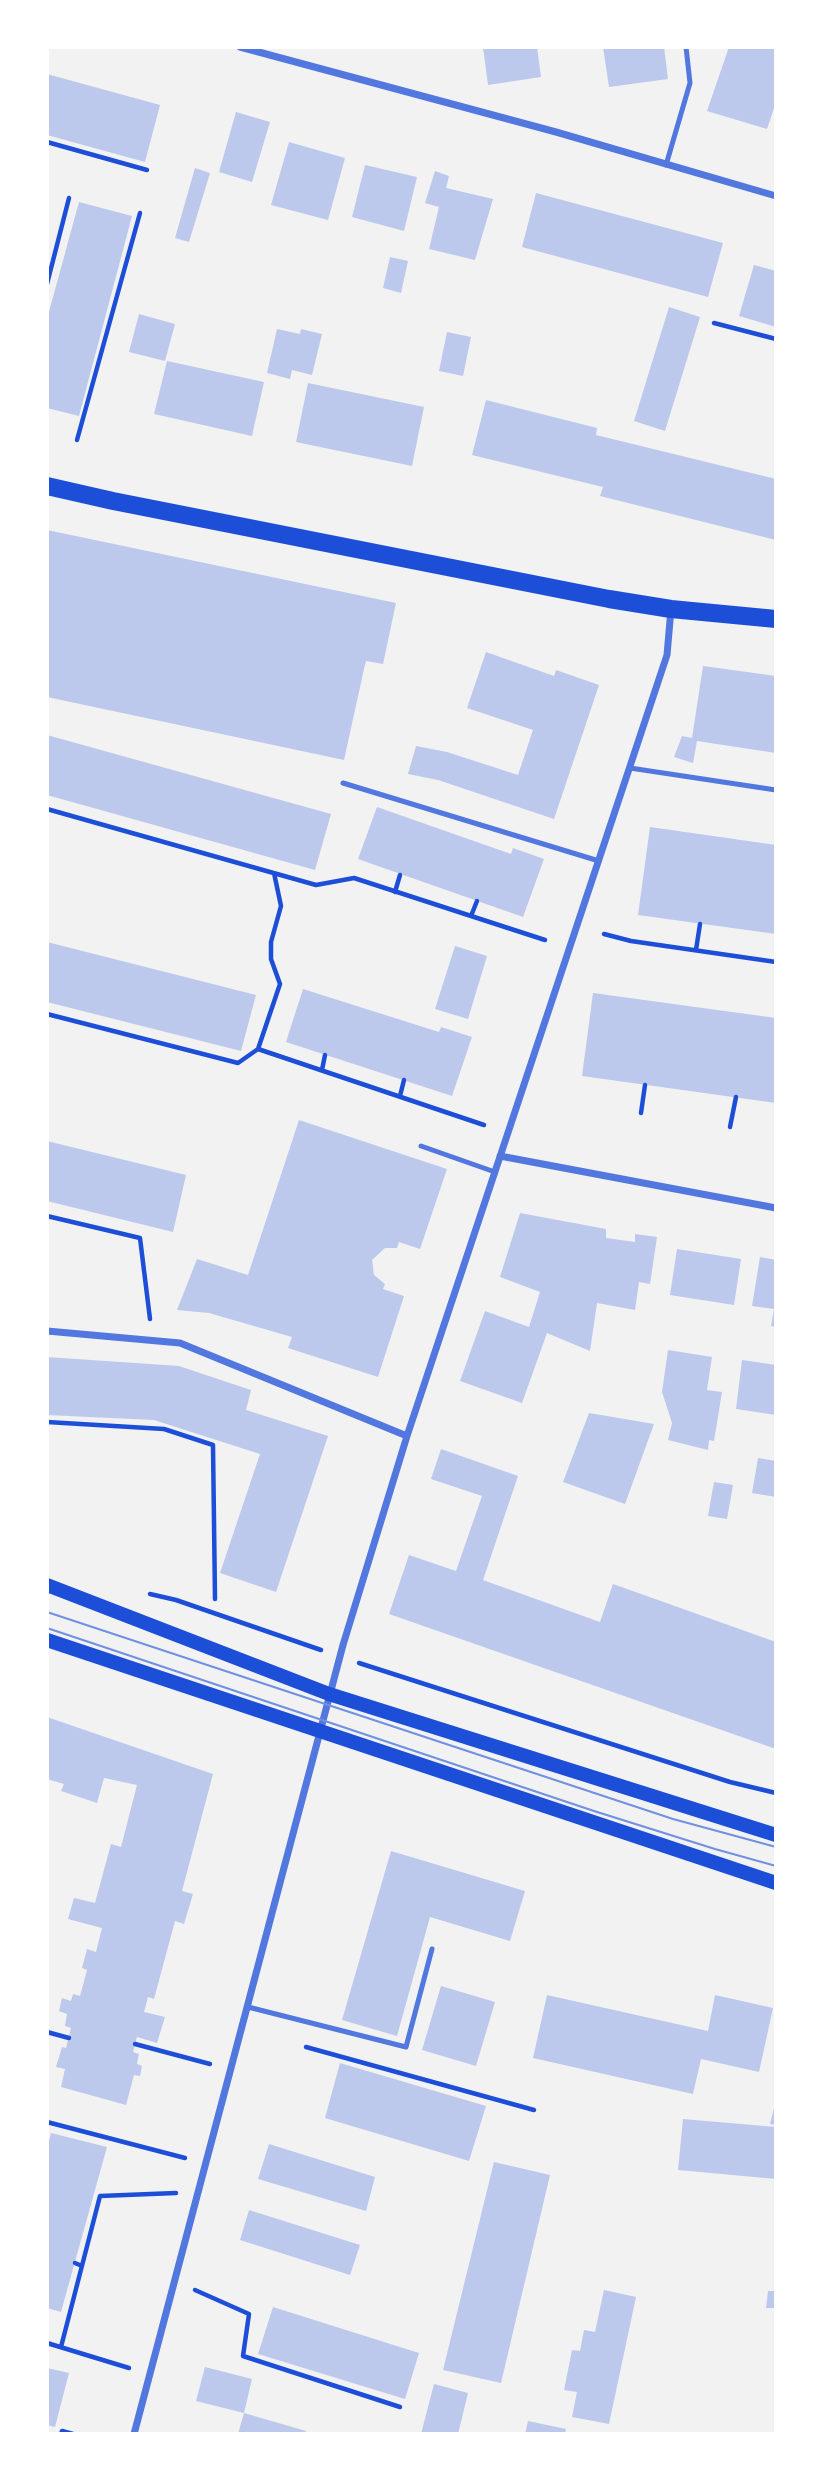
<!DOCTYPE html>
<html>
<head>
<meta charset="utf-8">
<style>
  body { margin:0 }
  #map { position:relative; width:823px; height:2481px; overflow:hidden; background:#f2f2f2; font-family:Roboto,sans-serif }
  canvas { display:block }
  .frame { position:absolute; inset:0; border:49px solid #fff; pointer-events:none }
</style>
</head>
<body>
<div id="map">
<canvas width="823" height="2481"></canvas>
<div class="frame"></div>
</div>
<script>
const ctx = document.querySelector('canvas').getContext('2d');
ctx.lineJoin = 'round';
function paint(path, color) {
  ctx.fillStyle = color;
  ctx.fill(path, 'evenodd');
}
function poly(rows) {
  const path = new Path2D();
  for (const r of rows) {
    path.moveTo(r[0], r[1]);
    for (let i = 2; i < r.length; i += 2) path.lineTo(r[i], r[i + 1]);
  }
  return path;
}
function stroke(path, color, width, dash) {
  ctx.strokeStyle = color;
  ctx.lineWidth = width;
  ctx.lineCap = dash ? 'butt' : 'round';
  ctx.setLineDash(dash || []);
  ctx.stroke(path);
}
paint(poly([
  [483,47,537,47,541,77,488,85],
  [603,47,664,47,668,79,609,87],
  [729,47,776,47,776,102,767,129,707,111],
  [47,74,160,105,145,162,47,135],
  [236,112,270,122,252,182,219,172],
  [289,142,345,158,328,220,271,205],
  [365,165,417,177,404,231,352,217],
  [195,168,210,173,189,242,175,238],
  [435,171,449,176,446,188,493,199,475,260,429,249,439,207,425,203],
  [536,193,723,243,708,297,522,247],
  [79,202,132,216,79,416,47,408,47,319],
  [390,257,408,261,401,293,383,288],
  [754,265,776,271,776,327,739,316],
  [669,307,700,317,665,431,634,421],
  [139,314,175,324,165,361,129,352],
  [277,329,300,334,301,329,322,334,312,375,292,370,290,379,267,373],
  [447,332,471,337,463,376,439,371],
  [167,361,264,382,252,436,154,414],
  [308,383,424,407,412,466,296,442],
  [486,400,597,428,596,435,776,479,776,540,600,496,603,487,472,455],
  [47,530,396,603,383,664,366,661,364,669,344,760,47,697],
  [486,652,554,676,556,670,599,685,554,819,438,780,408,774,416,746,447,752,518,775,533,730,467,708],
  [703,666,776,676,776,753,697,741,693,763,674,757,682,736,692,738],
  [47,735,331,814,315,870,47,795],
  [377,807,511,854,513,848,544,859,523,917,358,859],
  [650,827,776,845,776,934,638,915],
  [47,942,256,995,241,1051,47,1002],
  [455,946,487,956,468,1019,435,1009],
  [303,989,439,1032,441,1027,472,1037,452,1096,286,1042],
  [593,993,776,1018,776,1103,582,1076],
  [299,1120,447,1169,420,1249,399,1242,397,1248,385,1248,372,1260,374,1275,385,1284,383,1289,404,1296,378,1377,288,1348,292,1337,209,1313,177,1310,197,1259,248,1275],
  [47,1141,186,1175,173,1232,47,1201],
  [520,1213,606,1229,606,1238,635,1242,635,1234,657,1237,650,1284,639,1282,635,1310,597,1303,590,1351,547,1333,522,1403,460,1381,485,1311,529,1327,540,1292,500,1277],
  [677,1249,741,1259,734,1305,670,1295],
  [760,1257,776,1260,776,1327,771,1326,774,1309,752,1306],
  [668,1350,712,1357,707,1390,722,1392,714,1441,709,1440,708,1450,668,1440,672,1423,662,1392],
  [47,1357,179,1366,251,1390,246,1410,328,1436,276,1592,220,1573,260,1454,154,1420,47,1415],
  [742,1360,776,1365,776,1415,736,1409],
  [589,1413,654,1424,625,1504,563,1482],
  [441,1449,518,1476,483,1580,600,1622,613,1584,776,1642,776,1749,389,1614,409,1555,456,1571,482,1496,431,1479],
  [758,1458,776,1461,776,1497,752,1493],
  [714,1482,733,1485,727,1519,708,1516],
  [47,1717,213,1774,182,1891,193,1894,184,1924,175,1921,154,1999,148,1997,144,2012,165,2017,157,2043,137,2037,133,2052,139,2054,137,2064,142,2066,140,2076,134,2075,126,2105,61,2087,65,2069,56,2067,62,2047,66,2048,71,2028,65,2026,67,2014,59,2011,62,1998,71,2001,73,1994,80,1996,87,1970,82,1968,87,1949,96,1952,102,1928,68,1919,74,1898,95,1903,111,1844,121,1847,137,1785,104,1778,97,1803,61,1791,64,1784,47,1779],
  [391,1851,525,1891,510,1941,430,1917,397,2036,342,2020],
  [441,1986,495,2002,476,2066,422,2050],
  [547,1995,708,2031,715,1995,773,2008,759,2072,701,2059,693,2094,533,2058],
  [340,2063,486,2106,469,2161,325,2118],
  [775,2104,776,2104,776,2125,770,2124],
  [683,2119,776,2127,776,2179,678,2170],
  [51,2133,107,2147,61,2312,47,2308,47,2148],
  [269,2144,375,2177,366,2211,258,2179],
  [494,2162,550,2175,501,2383,443,2370],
  [249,2210,360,2245,350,2275,240,2240],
  [604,2290,636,2297,609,2424,572,2417,577,2392,564,2390,572,2350,580,2351,584,2330,595,2332],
  [768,2291,776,2291,776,2308,766,2308],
  [273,2307,419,2353,405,2399,258,2354],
  [205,2367,252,2379,244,2413,196,2401],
  [47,2368,69,2373,55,2427,47,2425],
  [434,2384,468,2393,458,2434,421,2434],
  [244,2413,306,2431,306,2434,238,2434],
  [528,2421,566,2429,565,2434,525,2434]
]), '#bdc9ec');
stroke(poly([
  [47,142,147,170],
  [47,284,69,198],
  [714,323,776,339],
  [77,440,140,213],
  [47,809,316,885,354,878,545,940],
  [395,892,400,875],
  [471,916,477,901],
  [604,934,631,941,776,962],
  [696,950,700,924],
  [47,1014,238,1063,258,1049,484,1125],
  [258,1049,280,984,271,959,271,942,281,906,274,873],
  [322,1070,325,1055],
  [400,1096,404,1080],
  [641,1113,645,1085],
  [730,1127,736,1097],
  [47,1216,140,1238,150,1319],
  [47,1422,164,1429,213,1445,215,1599],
  [150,1594,176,1600,321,1650],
  [359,1663,730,1782,776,1793],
  [47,2032,69,2038],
  [135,2044,210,2064],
  [306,2047,534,2110],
  [47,2122,185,2158],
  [75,2263,82,2266],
  [195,2290,249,2314,243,2356,400,2407],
  [47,2343,129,2368],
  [61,2347,100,2196,176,2193],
  [61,2434,62,2431,73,2434]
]), '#1d4ed8', 4.5);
stroke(poly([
  [666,165,690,83,686,47],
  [630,768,776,790],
  [343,783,599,861],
  [421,1146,495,1172],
  [248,2007,406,2047,432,1949]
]), '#5277de', 5);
stroke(poly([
  [240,47,556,132,776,196],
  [500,1156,776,1208],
  [47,1331,180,1343,407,1436],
  [134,2434,343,1645,407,1436,667,655,671,609]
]), '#5277de', 7);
stroke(poly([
  [47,1585,329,1694,776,1835],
  [47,1640,776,1883]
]), '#1d4ed8', 14);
stroke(poly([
  [47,486,113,501,609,599,671,609,776,619]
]), '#1d4ed8', 18);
stroke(poly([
  [47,1612,673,1819,776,1847],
  [47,1628,594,1811,715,1849,776,1866]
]), '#7290e2', 2);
</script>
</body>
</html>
